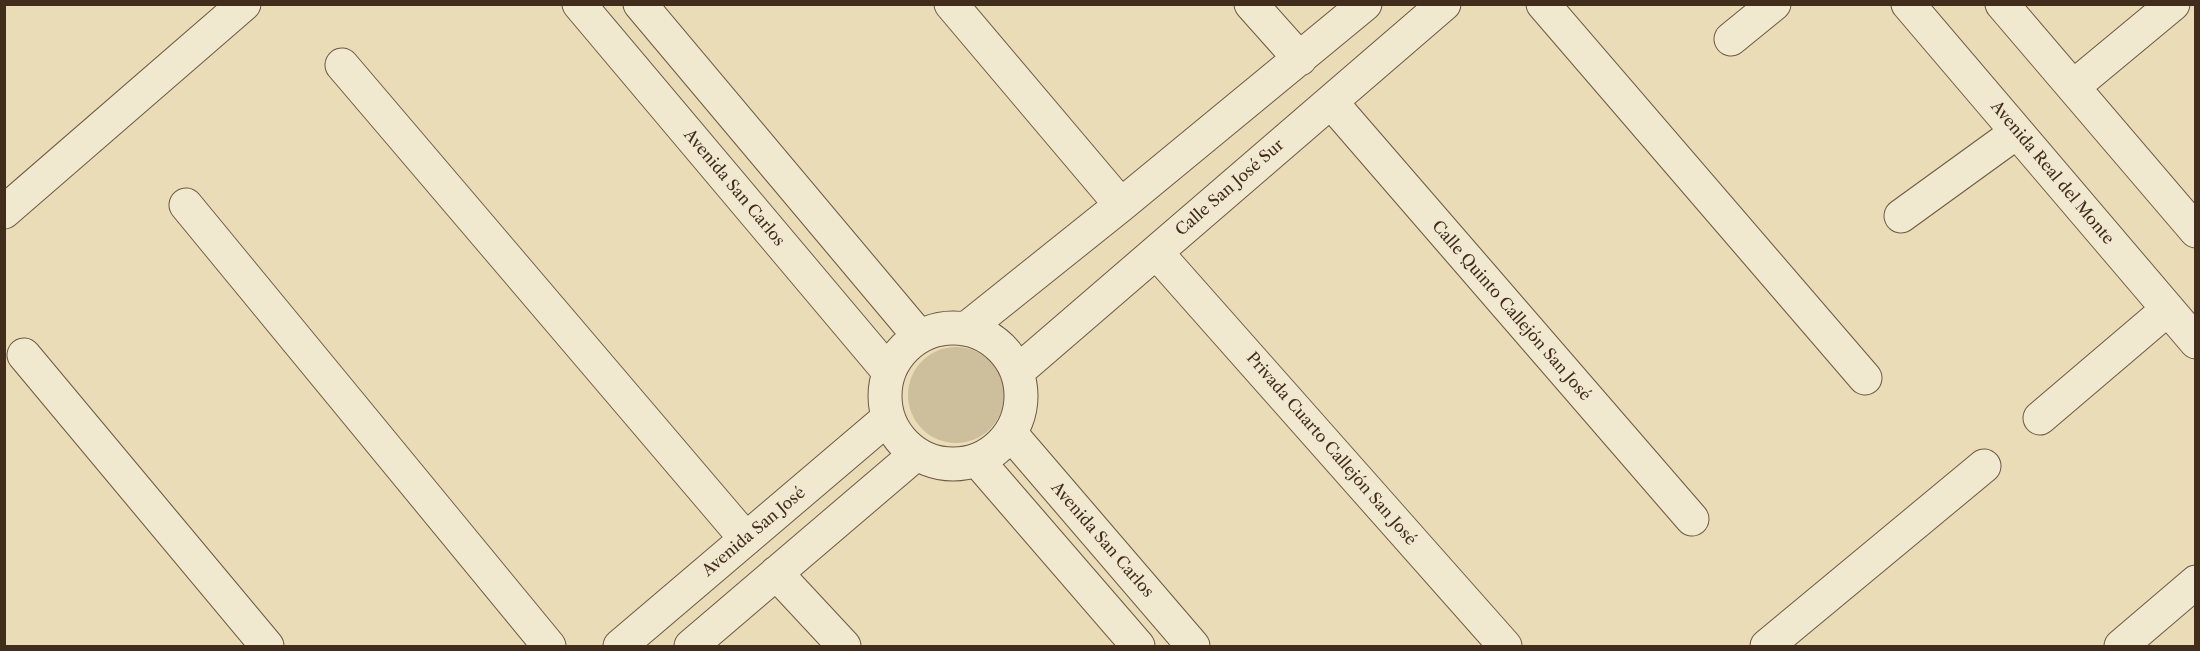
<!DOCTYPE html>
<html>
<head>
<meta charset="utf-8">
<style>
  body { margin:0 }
  #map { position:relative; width:2200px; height:651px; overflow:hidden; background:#e9dcb6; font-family:"Libre Caslon Text",serif }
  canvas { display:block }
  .frame { position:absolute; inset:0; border:6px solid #422d1d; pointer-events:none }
</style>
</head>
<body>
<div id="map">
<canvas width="2200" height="651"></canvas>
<div class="frame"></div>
</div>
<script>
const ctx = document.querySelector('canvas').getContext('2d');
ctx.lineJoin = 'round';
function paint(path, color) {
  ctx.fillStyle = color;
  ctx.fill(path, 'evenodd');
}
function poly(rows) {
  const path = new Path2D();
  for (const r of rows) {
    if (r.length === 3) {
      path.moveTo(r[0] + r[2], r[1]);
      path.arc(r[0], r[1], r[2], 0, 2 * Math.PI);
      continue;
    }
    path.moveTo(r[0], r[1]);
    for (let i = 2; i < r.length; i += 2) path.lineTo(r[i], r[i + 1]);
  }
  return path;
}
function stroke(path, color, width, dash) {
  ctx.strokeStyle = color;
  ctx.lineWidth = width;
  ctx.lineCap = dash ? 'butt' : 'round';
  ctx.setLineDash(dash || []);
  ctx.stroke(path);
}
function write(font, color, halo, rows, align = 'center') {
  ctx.font = font + ' "Libre Caslon Text",serif';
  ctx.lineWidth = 5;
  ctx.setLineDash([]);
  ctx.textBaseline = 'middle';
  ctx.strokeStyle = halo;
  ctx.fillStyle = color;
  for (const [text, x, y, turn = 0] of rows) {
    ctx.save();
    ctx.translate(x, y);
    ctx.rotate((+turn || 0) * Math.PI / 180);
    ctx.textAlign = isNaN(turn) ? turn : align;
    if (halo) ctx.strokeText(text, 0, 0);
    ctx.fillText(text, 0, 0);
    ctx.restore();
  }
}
paint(poly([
  [956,395,48]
]), '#cdbe9c');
const minor = poly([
  [579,4,889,372],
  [640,4,919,336],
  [951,4,1121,205],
  [1251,4,1300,59],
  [1543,4,1865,378],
  [1908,4,2196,342],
  [2002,4,2196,231],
  [1731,39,1774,4],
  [342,65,746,539],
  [2073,87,2173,4],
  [1331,102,1692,519],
  [186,205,549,646],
  [4,212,244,4],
  [1901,216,2017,132],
  [1156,252,1505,646],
  [953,396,68],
  [966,329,1121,205,1365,4],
  [24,355,267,646],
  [1017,372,1444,4],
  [2040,418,2168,309],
  [1011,434,1193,646],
  [978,461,1138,646],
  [776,573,844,646],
  [620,646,888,418],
  [691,646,916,454],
  [1767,646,1984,466],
  [2121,646,2196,582]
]);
stroke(minor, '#6c5943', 35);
stroke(minor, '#f1e8d0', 33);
write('16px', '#422d1d', '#f1e8d0', [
  ["Avenida Real del Monte",2052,173,50],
  ["Avenida San Carlos",734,188,50],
  ["Calle San José Sur",1230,188,-41],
  ["Calle Quinto Callejón San José",1511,311,49],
  ["Privada Cuarto Callejón San José",1331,449,49],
  ["Avenida San José",754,532,-40],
  ["Avenida San Carlos",1102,540,49]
]);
</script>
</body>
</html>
